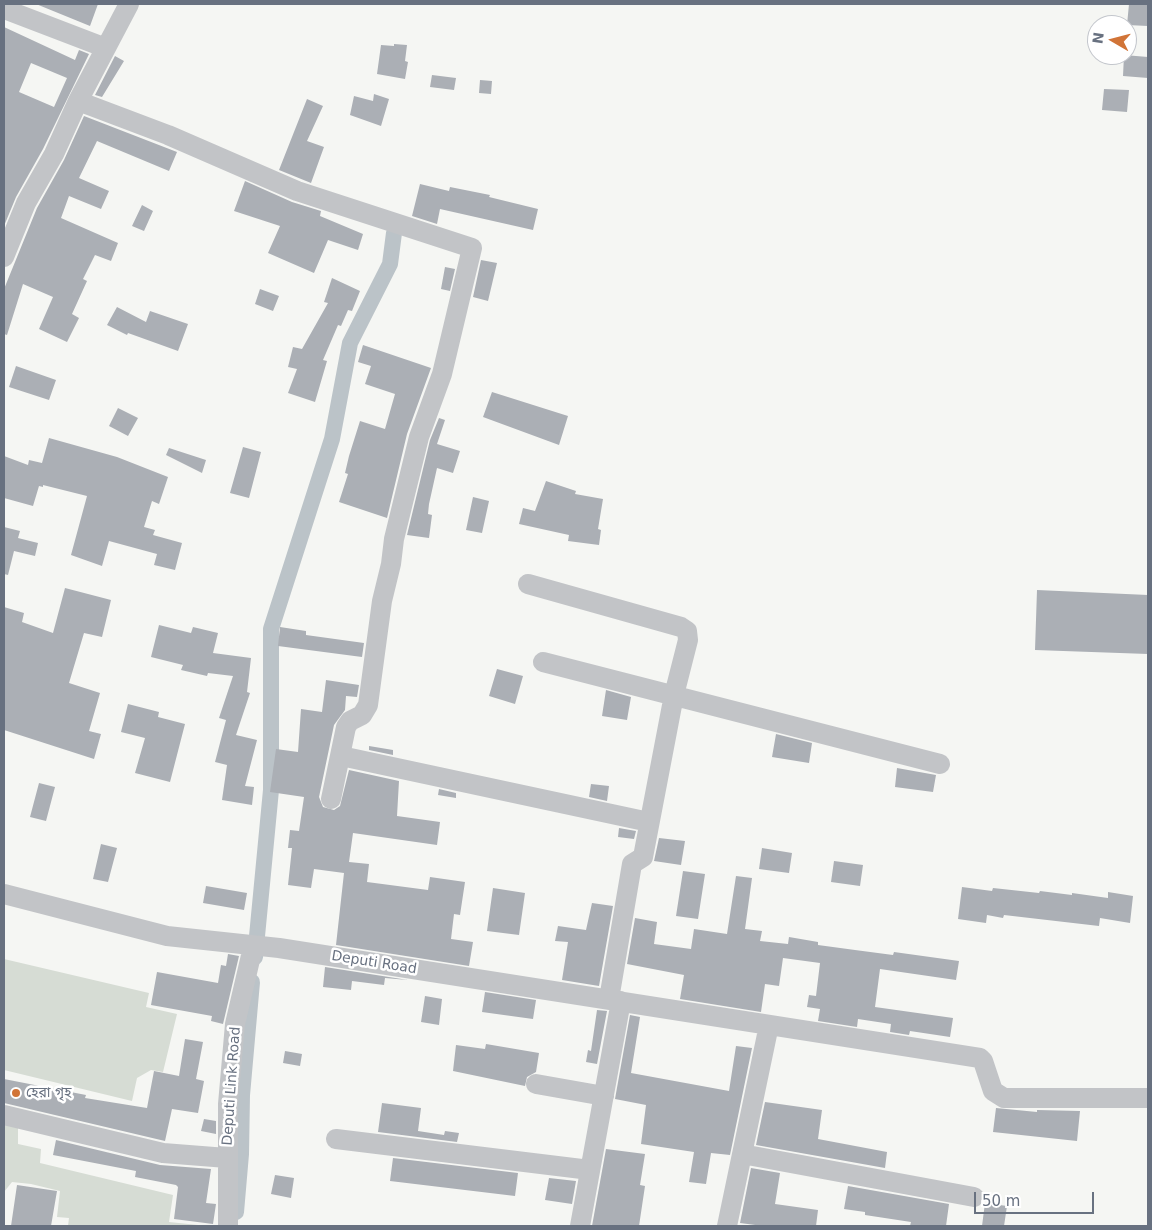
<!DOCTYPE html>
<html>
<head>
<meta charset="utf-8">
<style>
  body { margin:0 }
  #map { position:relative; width:1152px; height:1230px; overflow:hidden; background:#f5f6f3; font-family:"DejaVu Sans",sans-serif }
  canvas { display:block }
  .frame { position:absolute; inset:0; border:5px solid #687180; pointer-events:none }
  .north { position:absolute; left:1087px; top:15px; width:50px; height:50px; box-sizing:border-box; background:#fff; border:1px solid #c3c6cc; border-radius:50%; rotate:278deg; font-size:14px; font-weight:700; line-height:20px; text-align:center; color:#687180 }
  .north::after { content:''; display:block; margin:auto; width:18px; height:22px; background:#d17437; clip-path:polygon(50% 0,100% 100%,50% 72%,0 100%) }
  .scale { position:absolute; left:974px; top:1192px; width:120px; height:22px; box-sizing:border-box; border:2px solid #687180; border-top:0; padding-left:6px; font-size:15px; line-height:18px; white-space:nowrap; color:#687180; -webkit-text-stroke:4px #fff; paint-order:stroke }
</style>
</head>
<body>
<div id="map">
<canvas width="1152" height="1230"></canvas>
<div class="frame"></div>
<div class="north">N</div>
<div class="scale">50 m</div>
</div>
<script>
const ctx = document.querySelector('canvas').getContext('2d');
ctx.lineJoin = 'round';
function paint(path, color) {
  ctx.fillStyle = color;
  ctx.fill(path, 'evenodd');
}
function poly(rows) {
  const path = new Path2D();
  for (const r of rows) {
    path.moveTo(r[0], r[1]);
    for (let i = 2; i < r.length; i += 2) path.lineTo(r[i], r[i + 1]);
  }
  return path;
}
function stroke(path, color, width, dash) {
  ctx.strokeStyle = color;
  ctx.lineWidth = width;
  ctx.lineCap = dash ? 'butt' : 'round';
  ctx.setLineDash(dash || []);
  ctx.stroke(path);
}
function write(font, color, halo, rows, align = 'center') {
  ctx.font = font + ' "DejaVu Sans","Noto Sans Bengali",sans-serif';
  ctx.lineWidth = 5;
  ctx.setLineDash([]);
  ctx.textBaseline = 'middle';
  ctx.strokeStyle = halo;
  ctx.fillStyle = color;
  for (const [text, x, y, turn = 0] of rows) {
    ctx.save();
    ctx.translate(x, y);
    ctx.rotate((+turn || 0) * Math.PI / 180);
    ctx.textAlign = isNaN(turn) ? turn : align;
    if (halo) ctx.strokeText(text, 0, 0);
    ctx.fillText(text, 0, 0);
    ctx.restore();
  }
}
paint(poly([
  [4,959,149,993,146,1007,177,1014,163,1072,151,1070,137,1078,132,1101,4,1070],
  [4,1120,18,1123,18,1144,41,1149,40,1163,173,1195,169,1222,208,1226,68,1226,69,1218,57,1217,60,1191,31,1184,12,1182,4,1192]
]), '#d6dcd4');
stroke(poly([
  [255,957,271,790,271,629,332,439,350,343,390,264,394,233],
  [236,1212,241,1154,242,1095,252,982]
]), '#bbc3c8', 16);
paint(poly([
  [36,4,98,4,90,26],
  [1129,4,1148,4,1148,26,1127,25],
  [4,27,75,60,79,50,89,54,43,149,16,197,4,226],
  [31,63,67,78,54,107,19,92],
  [394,44,407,45,405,61,408,62,405,79,377,74,381,45,394,46],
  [1124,55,1148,57,1148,78,1123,76],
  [115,56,124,61,102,97,95,95],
  [432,75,456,78,454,90,430,87],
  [480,80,492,81,491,94,479,93],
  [1104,89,1129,90,1127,112,1102,110],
  [374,94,389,99,381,126,350,115,354,96,373,101],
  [307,99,323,106,307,141,324,147,311,183,279,170],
  [84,116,177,152,169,171,97,141,79,178,109,191,101,209,69,196,61,218,118,243,111,261,95,255,83,279,87,281,72,314,79,318,67,342,39,329,53,297,23,284,7,335,4,334,4,289,37,208,64,160],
  [245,181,292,202,321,211,320,216,363,234,358,250,328,240,314,273,268,253,280,226,234,211],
  [420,184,449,191,450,187,490,195,489,197,538,209,533,230,440,209,437,224,412,216],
  [142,205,153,211,144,231,132,226],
  [481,260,497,263,488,301,473,297],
  [445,267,455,269,450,291,441,289],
  [332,278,360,291,352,311,348,310,341,326,338,325,323,360,327,361,315,402,288,393,297,369,288,367,293,347,302,349,328,303,324,302],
  [260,289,279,296,273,311,255,304],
  [117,307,146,322,150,311,188,324,178,351,128,333,127,335,107,325],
  [363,345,431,368,407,434,387,518,339,502,348,474,345,473,349,456,360,421,385,429,395,394,365,384,371,366,358,362],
  [16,366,56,380,49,400,9,387],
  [492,392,568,416,559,445,483,417],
  [118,408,138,418,128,436,109,426],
  [439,418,445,420,437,444,460,451,453,473,437,468,429,504,428,514,432,515,429,538,407,535,430,440],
  [49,438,117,457,168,477,159,504,152,501,144,527,155,530,153,535,182,543,175,570,154,565,157,554,109,541,102,566,71,555,87,496,43,485,43,487,39,486,33,506,4,498,4,456,28,465,29,460,42,463],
  [243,447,261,452,249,498,230,493],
  [169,448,206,460,202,473,166,455],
  [546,481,576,491,575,494,603,499,598,529,601,530,599,545,568,541,569,535,519,524,523,508,535,511],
  [473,497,489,501,482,533,466,530],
  [4,527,20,531,18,538,38,543,35,556,14,551,8,575,4,574],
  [65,588,111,600,102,637,84,633,69,683,100,693,89,731,101,734,94,759,4,730,4,607,24,613,22,622,53,633],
  [1037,590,1148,595,1148,654,1035,650],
  [159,625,191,633,193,627,218,633,213,653,251,658,247,692,250,693,236,735,257,740,245,786,254,787,252,805,222,800,227,765,215,762,226,720,219,718,233,676,208,673,207,676,181,670,183,665,151,657],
  [280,627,306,631,306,635,364,643,362,657,278,646],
  [497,669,523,676,515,704,489,696],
  [326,680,359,685,357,697,346,696,345,710,334,725,319,797,323,807,334,810,340,806,349,770,399,781,397,816,440,822,437,845,353,833,349,862,369,864,367,882,428,890,430,877,465,882,460,915,454,914,451,939,473,942,469,966,336,945,344,873,314,869,311,888,288,885,292,848,288,848,290,830,299,831,304,797,270,792,276,749,298,752,301,709,322,712],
  [606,690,631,697,627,720,602,716],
  [128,704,159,712,158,717,185,724,170,782,135,773,145,738,121,732],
  [776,734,812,743,809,763,772,757],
  [369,746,393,750,393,755,369,750],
  [897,768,936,775,933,792,895,787],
  [39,783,55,787,46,821,30,817],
  [591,784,609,786,607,801,589,797],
  [439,789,456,793,456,798,438,795],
  [619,828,636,831,634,839,618,837],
  [659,838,685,841,681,865,654,861],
  [101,844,117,848,108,882,93,879],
  [762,848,792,853,789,873,759,869],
  [834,861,863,865,860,886,831,882],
  [683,871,705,874,698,919,676,916],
  [736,876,752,878,745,929,762,931,760,941,788,944,789,937,818,942,818,945,855,950,893,955,894,952,959,961,956,980,880,969,875,1007,953,1018,950,1037,910,1031,909,1035,890,1032,891,1024,858,1019,857,1027,818,1021,820,1009,807,1007,809,995,816,996,820,963,783,958,779,986,765,984,761,1012,680,999,684,975,627,964,635,918,657,922,654,944,691,949,694,929,727,934],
  [206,886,247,893,244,910,203,903],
  [962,887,992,891,993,888,1039,893,1040,891,1072,895,1072,893,1108,898,1108,892,1133,896,1130,923,1100,918,1099,926,1004,915,1003,918,987,915,986,923,958,919],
  [493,888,525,893,519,935,487,931],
  [592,903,613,906,599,986,562,980,568,942,555,941,558,926,586,930],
  [228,954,239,956,223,1024,211,1021,212,1016,151,1005,157,972,218,983,221,965,226,966],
  [325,967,408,980,385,978,384,985,352,981,351,990,323,987],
  [485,992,536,1000,533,1019,482,1012],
  [425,996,442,999,439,1025,421,1022],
  [597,1010,607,1011,597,1064,586,1062,588,1050,591,1051],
  [630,1015,640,1017,631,1073,729,1091,736,1046,752,1048,730,1155,711,1153,706,1184,689,1182,694,1152,641,1144,646,1105,615,1099],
  [185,1039,203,1042,196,1079,204,1081,198,1113,172,1109,165,1141,4,1103,4,1079,86,1095,85,1098,147,1108,154,1071,179,1076],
  [486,1044,539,1053,536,1072,527,1077,525,1086,453,1071,456,1045,485,1049],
  [285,1051,302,1054,300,1066,283,1063],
  [765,1102,822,1110,818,1139,887,1152,885,1168,756,1145],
  [382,1103,421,1108,418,1131,444,1135,445,1131,459,1133,457,1142,378,1132],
  [996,1108,1037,1112,1037,1110,1080,1111,1077,1141,993,1132],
  [204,1119,216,1121,216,1134,201,1131],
  [56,1140,160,1165,211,1169,206,1203,216,1204,213,1224,174,1219,178,1187,176,1185,135,1177,136,1171,53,1155],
  [606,1149,645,1154,640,1185,645,1186,639,1226,592,1226],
  [393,1158,518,1173,515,1196,390,1181],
  [751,1168,780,1173,775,1204,818,1210,816,1226,763,1226,740,1223],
  [275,1175,294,1178,291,1198,271,1194],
  [549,1178,576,1181,572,1204,545,1200],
  [17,1185,57,1191,51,1226,11,1226],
  [848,1186,949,1204,946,1226,910,1226,911,1222,865,1215,865,1212,844,1209],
  [985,1203,1007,1206,1004,1226,982,1226]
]), '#abafb5');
stroke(poly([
  [129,4,78,101,168,135,297,191,472,248,442,374,419,437,394,539,391,564,382,601,368,705,362,715,350,721,346,727,331,799],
  [4,9,106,48],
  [4,257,26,203,54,154,78,101],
  [528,584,681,627,687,631,688,640,674,695,643,857,632,864,609,999],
  [543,662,940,764],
  [341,756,649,822],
  [4,894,167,936,279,948,980,1058,983,1061,993,1091,1004,1098,1148,1098],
  [536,1084,604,1096],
  [4,1115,163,1153,227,1158],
  [336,1139,590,1170],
  [742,1154,974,1197],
  [228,1226,228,1104,235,1024,253,947],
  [580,1226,621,1001],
  [727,1226,769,1025]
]), '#c2c4c7', 20);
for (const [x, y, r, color] of [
  [16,1093,5,"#d17437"]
]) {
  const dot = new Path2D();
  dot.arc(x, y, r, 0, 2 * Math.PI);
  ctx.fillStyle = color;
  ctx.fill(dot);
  stroke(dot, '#fff', 2);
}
write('14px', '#687180', '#fff', [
  ["Deputi Road",374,963,9],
  ["Deputi Link Road",232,1086,-86]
]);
write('14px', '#687180', '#fff', [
  ["হেরা গৃহ",26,1093]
], 'left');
</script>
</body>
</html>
